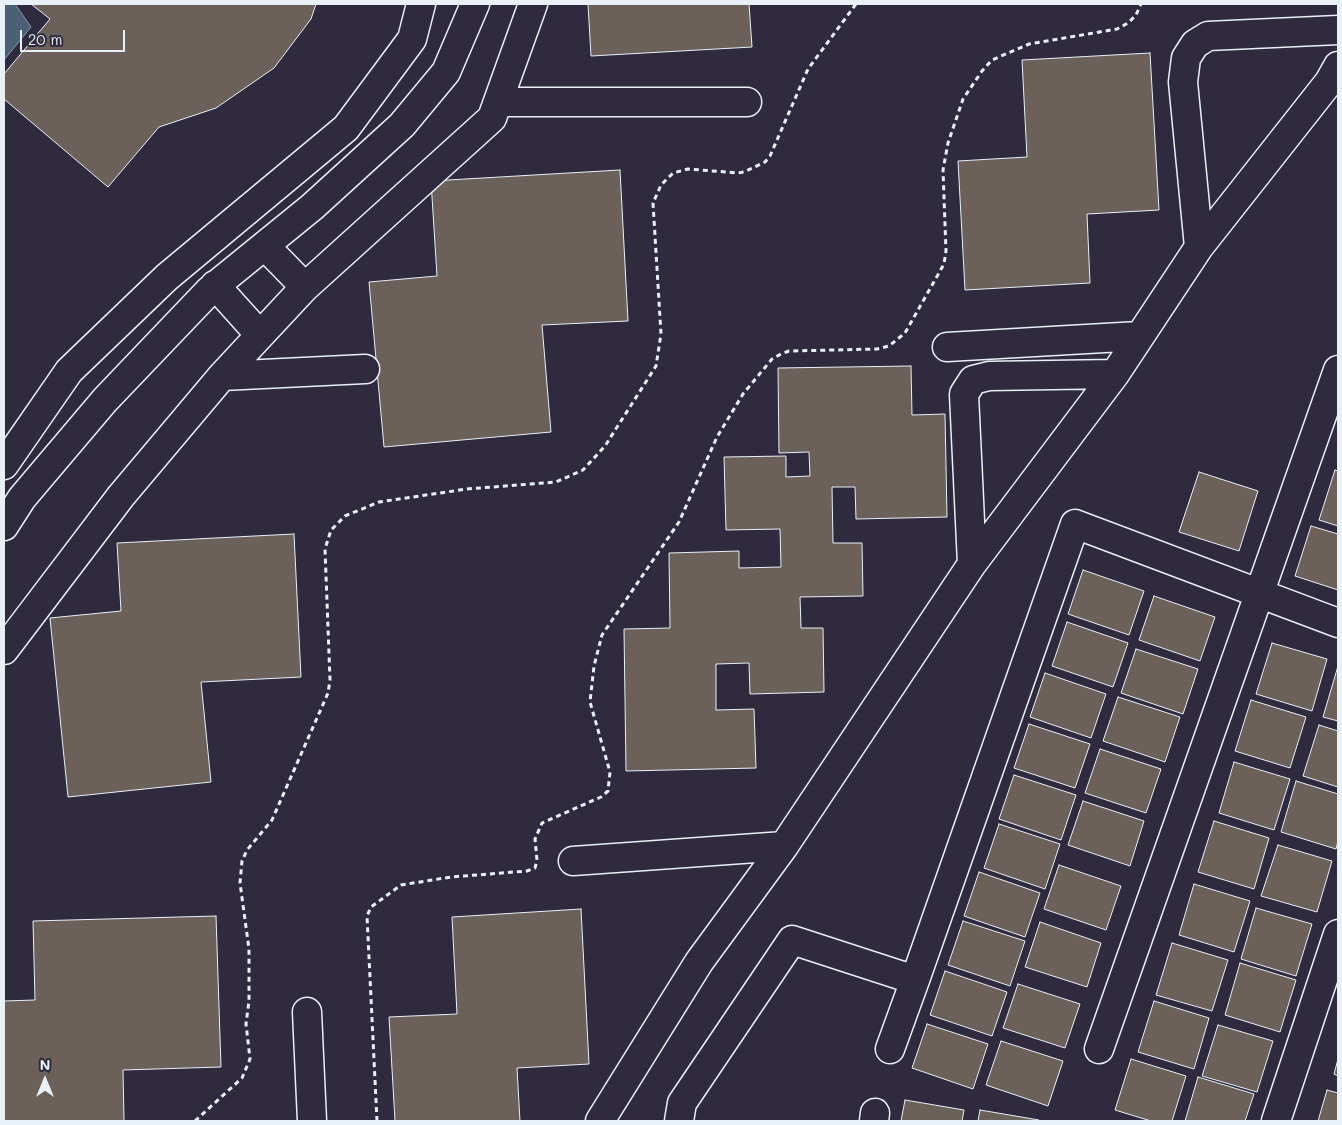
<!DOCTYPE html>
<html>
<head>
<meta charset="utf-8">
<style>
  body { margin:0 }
  #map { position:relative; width:1342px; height:1125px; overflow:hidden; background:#2f2a3d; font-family:Mali,sans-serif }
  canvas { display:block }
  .frame { position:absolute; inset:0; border:5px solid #e8f1f8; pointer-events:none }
  .north { position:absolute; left:20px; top:1055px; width:50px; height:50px; -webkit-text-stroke:4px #2f2a3d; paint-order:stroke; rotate:0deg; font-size:14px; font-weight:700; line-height:20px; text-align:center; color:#e8f1f8 }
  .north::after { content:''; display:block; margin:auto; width:18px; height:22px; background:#e8f1f8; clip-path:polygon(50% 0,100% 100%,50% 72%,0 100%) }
  .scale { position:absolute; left:20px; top:30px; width:105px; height:22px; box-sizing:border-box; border:2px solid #e8f1f8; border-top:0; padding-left:6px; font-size:15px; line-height:18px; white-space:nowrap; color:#e8f1f8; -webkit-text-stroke:4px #2f2a3d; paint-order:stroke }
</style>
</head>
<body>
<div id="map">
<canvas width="1342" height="1125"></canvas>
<div class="frame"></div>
<div class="north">N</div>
<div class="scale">20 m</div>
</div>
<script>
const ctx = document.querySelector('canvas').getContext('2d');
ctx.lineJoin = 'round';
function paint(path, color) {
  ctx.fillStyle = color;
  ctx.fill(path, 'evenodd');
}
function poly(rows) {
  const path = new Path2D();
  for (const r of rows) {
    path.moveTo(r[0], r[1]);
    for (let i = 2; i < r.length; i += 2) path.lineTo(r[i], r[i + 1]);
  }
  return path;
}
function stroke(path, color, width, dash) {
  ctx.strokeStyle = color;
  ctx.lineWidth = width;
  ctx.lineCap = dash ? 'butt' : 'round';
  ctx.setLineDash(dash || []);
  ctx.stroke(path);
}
const water = poly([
  [4,4,15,4,31,27,4,60,4,4]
]);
paint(water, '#4b6076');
stroke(water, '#8a9aaa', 1);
const building = poly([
  [31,4,316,4,311,19,274,68,216,108,159,127,108,187,4,99,4,74,50,19,31,4],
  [588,4,749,4,752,47,591,56,588,4],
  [1150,53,1159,210,1087,214,1090,283,965,290,958,161,1027,157,1022,60,1150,53],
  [620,170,628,321,542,325,551,432,384,447,369,282,437,276,431,181,620,170],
  [911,366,912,415,945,414,947,517,856,519,855,487,832,487,833,543,862,543,863,596,800,597,801,628,823,628,824,692,750,694,749,663,716,664,716,710,754,709,756,768,626,771,624,629,670,628,669,553,739,551,739,568,781,567,780,529,726,530,724,457,786,456,786,477,810,476,809,452,779,453,778,368,911,366],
  [1335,470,1338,471,1338,526,1319,520,1335,470],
  [1199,472,1258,491,1239,551,1179,532,1199,472],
  [1311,526,1338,534,1338,590,1295,576,1311,526],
  [294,534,301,677,201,682,211,782,68,797,50,618,121,611,117,543,294,534],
  [1083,570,1144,591,1129,635,1068,614,1083,570],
  [1154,596,1215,617,1200,661,1139,640,1154,596],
  [1067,622,1128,643,1113,687,1052,666,1067,622],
  [1272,643,1327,659,1312,711,1256,694,1272,643],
  [1136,649,1198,669,1183,714,1121,693,1136,649],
  [1338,666,1338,721,1323,717,1338,666],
  [1045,673,1106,694,1091,738,1030,717,1045,673],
  [1118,697,1180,717,1165,762,1103,741,1118,697],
  [1251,700,1306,717,1290,768,1235,751,1251,700],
  [1029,724,1090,744,1075,788,1014,768,1029,724],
  [1319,725,1338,731,1338,787,1303,776,1319,725],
  [1100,749,1161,769,1146,813,1085,793,1100,749],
  [1234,762,1290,779,1274,830,1219,813,1234,762],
  [1014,775,1076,795,1061,840,999,819,1014,775],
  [1296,781,1338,794,1338,841,1336,849,1281,832,1296,781],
  [1083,801,1144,821,1130,866,1068,845,1083,801],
  [1214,821,1269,838,1254,889,1198,872,1214,821],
  [999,824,1060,844,1045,889,984,868,999,824],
  [1278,845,1332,861,1317,912,1261,896,1278,845],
  [1059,865,1121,886,1106,930,1044,909,1059,865],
  [979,872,1040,893,1025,937,964,916,979,872],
  [1194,884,1250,901,1234,952,1179,935,1194,884],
  [1256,908,1312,924,1296,976,1241,959,1256,908],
  [581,909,589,1064,517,1068,520,1121,395,1121,389,1017,457,1014,452,917,581,909],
  [216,916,221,1067,123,1070,124,1121,4,1121,4,1001,35,1000,33,921,216,916],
  [963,921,1025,941,1010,986,948,965,963,921],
  [1040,922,1101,943,1087,987,1025,967,1040,922],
  [1172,943,1228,960,1212,1011,1156,995,1172,943],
  [1240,963,1296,980,1280,1032,1225,1015,1240,963],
  [945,971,1007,992,992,1036,930,1015,945,971],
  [1018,984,1080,1004,1065,1048,1003,1028,1018,984],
  [1154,1001,1209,1018,1194,1069,1138,1052,1154,1001],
  [927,1024,988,1044,973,1089,912,1068,927,1024],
  [1218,1025,1273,1041,1257,1092,1202,1076,1218,1025],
  [1001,1041,1063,1061,1048,1106,986,1085,1001,1041],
  [1131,1059,1186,1076,1172,1121,1151,1121,1115,1110,1131,1059],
  [1338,1059,1338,1076,1334,1074,1338,1059],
  [1198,1077,1254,1094,1245,1121,1185,1121,1198,1077],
  [1327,1090,1338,1093,1338,1121,1318,1121,1327,1090],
  [905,1100,964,1110,962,1121,901,1121,905,1100],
  [980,1110,1039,1120,1039,1121,978,1121,980,1110]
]);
paint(building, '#6c605b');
stroke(building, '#e8f1f8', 1);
const minor = poly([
  [498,102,747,102],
  [1199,247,1183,82,1186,58,1195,44,1208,36,1338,30],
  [215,285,260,335],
  [305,287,492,118,533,4],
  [947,347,1139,336],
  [222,376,365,369],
  [4,465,69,371,167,277,346,128,412,39,421,4],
  [4,526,22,498,105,400,210,290,312,207,402,125,446,72,475,4],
  [972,564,964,394,973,380,989,376,1115,374],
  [4,650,121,496,222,376,305,287,265,246],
  [573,861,784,846],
  [915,980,1075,524,1338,623],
  [307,1012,312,1121],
  [1099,1049,1338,370],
  [600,1121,699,962,784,846,972,564,1115,374,1199,247,1329,82,1338,66],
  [679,1121,682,1103,792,940,915,980,890,1049],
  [874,1121,875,1113],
  [1276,1121,1338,934]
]);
stroke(minor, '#e8f1f8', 31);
stroke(poly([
  [195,1121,242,1078,250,1059,246,1024,249,1001,249,949,240,883,242,861,247,850,272,820,328,693,330,680,325,549,331,530,345,516,379,502,467,489,556,482,583,470,605,446,656,366,661,334,653,203,661,185,673,173,688,169,738,173,744,172,765,162,770,156,808,69,856,4],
  [377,1121,367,916,371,907,401,885,451,877,527,871,535,868,537,860,535,839,542,823,601,797,608,791,610,772,590,702,594,666,602,635,679,522,717,437,743,394,772,359,781,354,789,351,877,349,889,346,905,333,944,264,946,251,943,170,948,143,963,99,982,71,992,60,1029,44,1117,29,1128,23,1136,15,1141,4]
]), '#e8f1f8', 3, [5, 4]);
stroke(minor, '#2f2a3d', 28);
</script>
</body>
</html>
